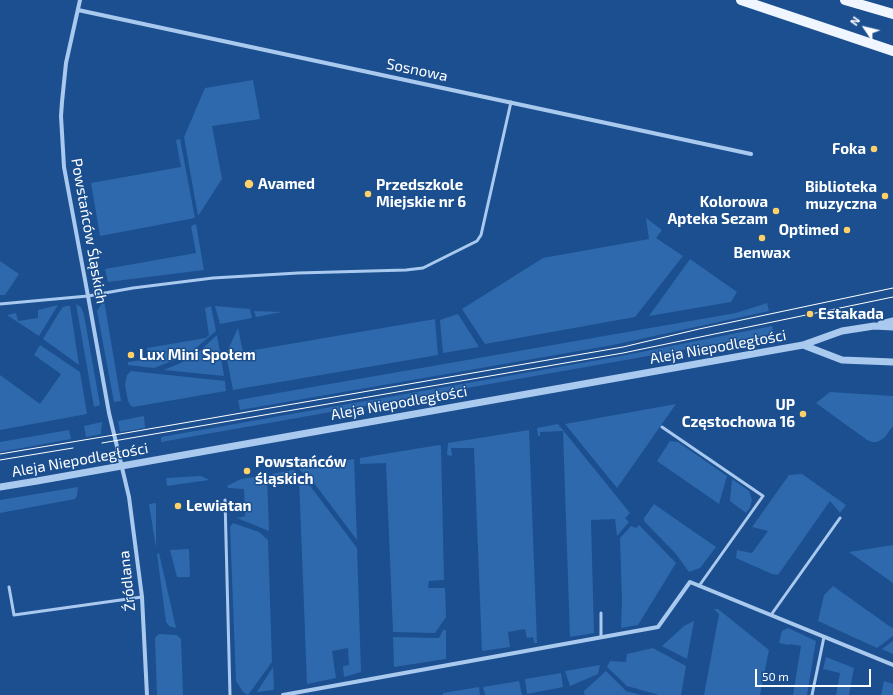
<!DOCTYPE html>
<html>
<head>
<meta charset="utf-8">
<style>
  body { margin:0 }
  #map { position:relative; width:893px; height:695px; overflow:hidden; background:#1b4f8f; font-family:"Exo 2",sans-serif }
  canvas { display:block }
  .north { position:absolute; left:845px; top:8px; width:40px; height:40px; -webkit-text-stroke:3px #1b4f8f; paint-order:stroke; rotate:305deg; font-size:11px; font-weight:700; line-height:16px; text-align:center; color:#fff }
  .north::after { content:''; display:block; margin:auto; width:14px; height:18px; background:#fff; clip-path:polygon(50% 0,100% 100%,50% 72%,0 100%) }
  .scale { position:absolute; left:755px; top:669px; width:116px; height:18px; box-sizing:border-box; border:2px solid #fff; border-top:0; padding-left:5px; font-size:12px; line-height:14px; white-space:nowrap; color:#fff; -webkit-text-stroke:3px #1b4f8f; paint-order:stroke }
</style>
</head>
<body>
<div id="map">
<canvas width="893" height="695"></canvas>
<div class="north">N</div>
<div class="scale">50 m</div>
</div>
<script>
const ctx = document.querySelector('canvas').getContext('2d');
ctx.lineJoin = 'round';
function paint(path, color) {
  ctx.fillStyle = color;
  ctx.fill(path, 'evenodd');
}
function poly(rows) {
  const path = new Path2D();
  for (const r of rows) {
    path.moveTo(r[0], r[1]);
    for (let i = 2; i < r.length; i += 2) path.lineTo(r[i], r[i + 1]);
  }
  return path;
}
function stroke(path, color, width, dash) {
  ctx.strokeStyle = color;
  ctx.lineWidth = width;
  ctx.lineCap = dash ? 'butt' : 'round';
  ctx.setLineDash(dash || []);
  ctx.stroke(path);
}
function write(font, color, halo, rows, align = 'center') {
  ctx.font = font + ' "Exo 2",sans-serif';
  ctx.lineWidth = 3;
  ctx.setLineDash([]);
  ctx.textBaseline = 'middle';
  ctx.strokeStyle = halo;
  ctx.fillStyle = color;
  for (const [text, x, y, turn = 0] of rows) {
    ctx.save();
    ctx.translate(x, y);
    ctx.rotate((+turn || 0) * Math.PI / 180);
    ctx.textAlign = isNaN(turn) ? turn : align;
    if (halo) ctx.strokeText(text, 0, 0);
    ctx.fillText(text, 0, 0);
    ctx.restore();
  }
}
paint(poly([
  [253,80,260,119,212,126,222,179,198,216,184,137,205,88],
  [180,139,195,218,100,236,91,183,181,167,176,140],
  [646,218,662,230,656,238,683,256,635,317,485,344,462,309,543,258,649,239],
  [196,224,204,270,108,282,105,269,196,253,191,226],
  [690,259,737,292,731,302,649,316],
  [0,261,19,274,5,295,0,295],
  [104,300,121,401,114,402,97,311],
  [767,303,769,311,613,345,240,410,238,400,736,313],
  [76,304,81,307,84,315,100,405,94,407],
  [58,305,39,336,7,315,16,313,18,321,38,318,38,310],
  [67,306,70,306,79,365,43,339,60,311,63,307],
  [211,306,216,331,189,354,154,368,128,365,128,362,148,359,147,348,206,338,209,335,205,308],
  [215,306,250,309,252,318,220,324],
  [254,311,282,312,256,317],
  [458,314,479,347,443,353,440,320],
  [435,319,438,355,233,390,226,354,238,328,243,352],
  [772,326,774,334,767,335,161,442,161,437,621,356],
  [217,335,224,376,164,370,192,358],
  [40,345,80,372,87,414,0,430,0,375,40,404,61,374,34,355],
  [131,371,225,381,226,391,133,407,130,405,128,401,125,385,127,375],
  [830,392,893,396,893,426,884,438,877,442,872,442,867,440,816,403],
  [676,404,617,488,565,424],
  [144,416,145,428,120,432,118,421],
  [102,422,101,434,86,437,84,426],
  [558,424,630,513,625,518,629,522,617,536,615,519,591,520,594,633,570,637,563,431,540,432,540,436,538,436,537,428],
  [69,430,71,439,0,452,0,442],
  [529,430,537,643,534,643,533,637,527,638,525,629,508,632,510,647,482,651,474,448,451,448,452,456,447,455,448,443],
  [670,441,678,442,727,476,719,504,657,461],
  [439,445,441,446,444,580,429,581,428,588,445,588,446,617,435,633,393,632,386,463,360,464,360,458],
  [354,459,357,540,314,483,299,469],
  [294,470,308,483,357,548,361,672,344,677,343,666,349,665,348,648,332,651,336,678,307,684,299,478,272,478,272,474],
  [802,474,846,505,840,513,830,501,778,575,772,574,736,558,737,550,752,553,768,531,752,527,789,475],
  [267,475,269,531,237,518,245,516,244,489,228,488,227,486,241,479],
  [201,476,209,480,167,486,166,478],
  [732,479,749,491,752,499,750,508,746,513,730,501],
  [78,487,77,496,75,499,0,513,0,500],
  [156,503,156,548,149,504],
  [654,504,716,547,700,568,689,572,676,554,644,521,644,518],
  [233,523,259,532,268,540,272,662,248,695,243,692,236,681,230,527],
  [639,525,676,563,638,625,621,628,622,599,620,538,631,526,636,528],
  [893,545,893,583,849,552],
  [189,549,190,577,177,577,170,550],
  [159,553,176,628,169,626,166,622,157,554],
  [833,586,892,628,893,627,893,636,877,648,818,621,824,595],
  [714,609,718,609,769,650,760,695,704,695,719,614],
  [694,621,687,659,662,646,684,626],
  [788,628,816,641,807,695,793,695,801,646,790,644,790,645,779,643,782,631],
  [443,630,446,630,446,659,394,667,393,637,439,638],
  [159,634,177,635,181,639,183,695,157,695,155,638],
  [893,641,893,654,882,649],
  [653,648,686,666,681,695,659,695,627,686,607,667,610,661,626,662,627,654],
  [826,657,854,668,849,695,836,695,840,673,823,669],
  [600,665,598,674,570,686,565,671],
  [273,667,274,688,273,690,257,692],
  [606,671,626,691,641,695,585,695,584,693,584,691],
  [561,673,563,687,527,694,525,679],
  [519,681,522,695,485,695,483,687],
  [884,681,893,684,893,695,881,695],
  [479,687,480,695,443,695,443,693]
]), '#2e69ad');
stroke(poly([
  [0,304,88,296,133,288,213,278,298,273,406,270,423,268,477,241,481,235,511,102],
  [662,427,763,496,699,586],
  [225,500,230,695],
  [9,587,14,615,142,597],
  [771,615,840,518],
  [601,637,601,613],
  [812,695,824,637]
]), '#a9c9ee', 3);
stroke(poly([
  [80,0,66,63,62,102,61,116,64,167,88,296,109,413,129,497,142,597,147,695],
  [78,10,751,154],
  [283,695,658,627,690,582,893,665]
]), '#a9c9ee', 4);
stroke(poly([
  [881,324,893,321],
  [803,345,842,360,893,362],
  [0,487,37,481,803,345,842,331,874,326,893,327]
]), '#a9c9ee', 7);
stroke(poly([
  [741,0,893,51],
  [845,0,893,14]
]), '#f0f6ff', 10);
stroke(poly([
  [102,443,623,353,893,297],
  [0,454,114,435,623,347,699,329,893,288],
  [0,460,73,448]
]), '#fff', 1);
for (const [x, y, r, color] of [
  [874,149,4,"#ffd166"],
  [249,184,5,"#ffd166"],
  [368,194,4,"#ffd166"],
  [885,196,4,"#ffd166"],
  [776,211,4,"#ffd166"],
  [847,230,4,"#ffd166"],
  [762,238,4,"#ffd166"],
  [810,314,4,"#ffd166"],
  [131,355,4,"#ffd166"],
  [803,414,4,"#ffd166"],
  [247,471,4,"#ffd166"],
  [178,506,4,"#ffd166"]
]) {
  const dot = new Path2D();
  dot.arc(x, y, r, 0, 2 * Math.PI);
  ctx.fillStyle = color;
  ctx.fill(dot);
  stroke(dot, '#1b4f8f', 1.5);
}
write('15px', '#fff', '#1b4f8f', [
  ["Sosnowa",417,70,12],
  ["Powstańców Śląskich",89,231,80],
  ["Aleja Niepodległości",718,347,-10],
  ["Aleja Niepodległości",399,403,-10],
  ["Aleja Niepodległości",80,460,-10],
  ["Źródlana",127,581,-96]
]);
write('bold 15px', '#fff', '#1b4f8f', [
  ["Foka",866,149,"right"],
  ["Avamed",258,184],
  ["Przedszkole",376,185],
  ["Miejskie nr 6",376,202],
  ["Biblioteka",877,187,"right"],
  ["muzyczna",877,204,"right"],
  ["Kolorowa",768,202,"right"],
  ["Apteka Sezam",768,219,"right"],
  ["Optimed",839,230,"right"],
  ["Benwax",762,253,"center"],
  ["Estakada",818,314],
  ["Lux Mini Społem",139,355],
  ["UP",795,405,"right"],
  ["Częstochowa 16",795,422,"right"],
  ["Powstańców",255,462],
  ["śląskich",255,479],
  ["Lewiatan",186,506]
], 'left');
</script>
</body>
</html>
